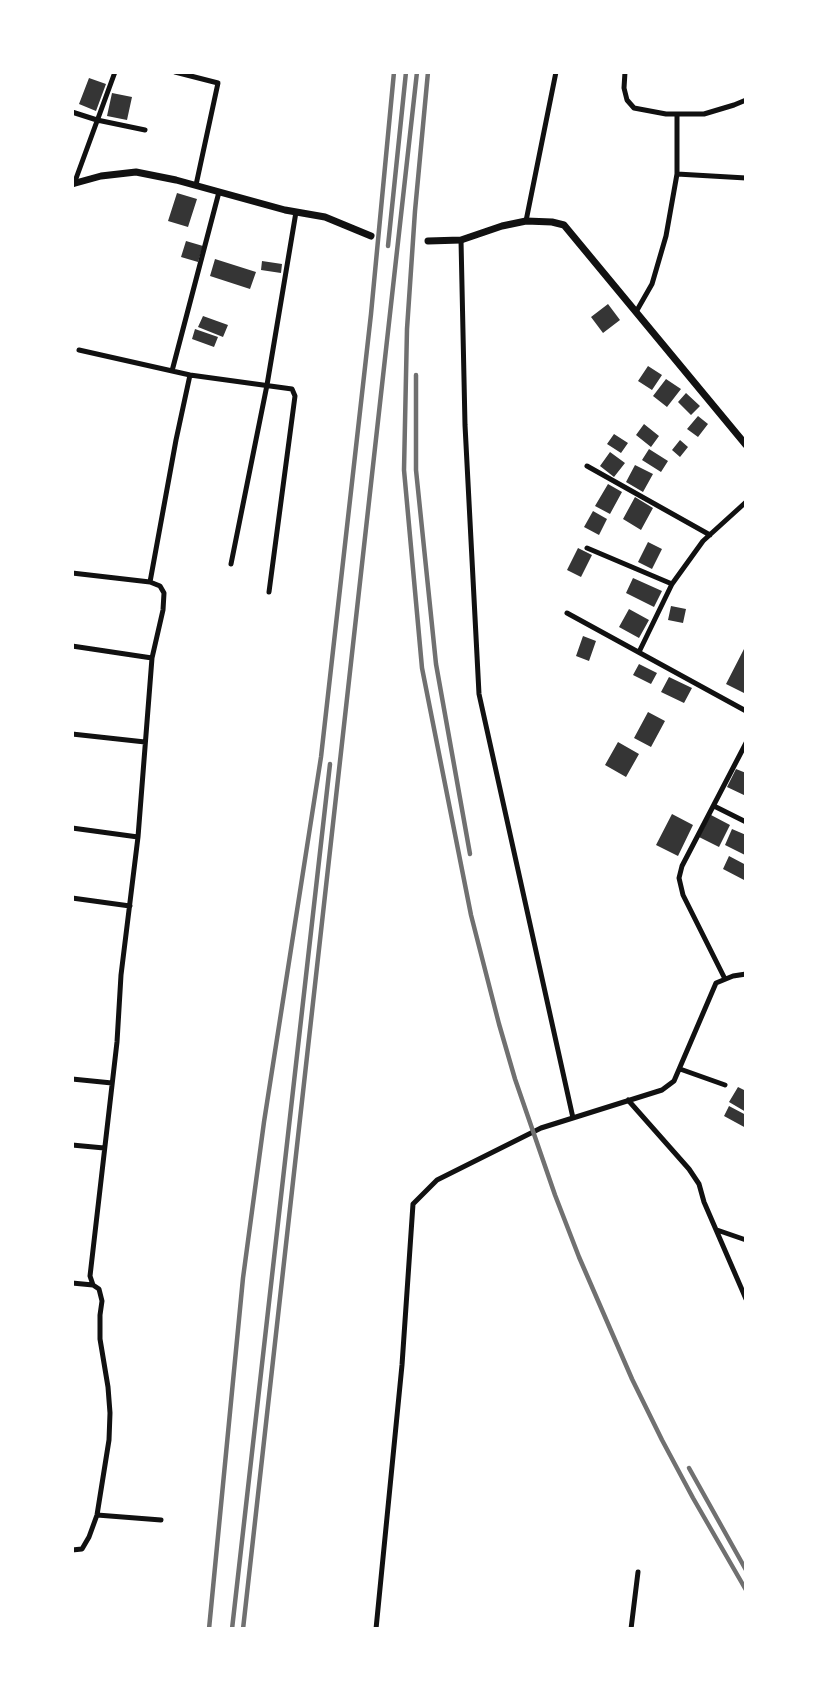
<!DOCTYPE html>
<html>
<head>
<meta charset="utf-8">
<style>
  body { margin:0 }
  #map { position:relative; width:818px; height:1701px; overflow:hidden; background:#fff; font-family:Montserrat,sans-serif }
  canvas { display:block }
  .frame { position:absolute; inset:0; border:74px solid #fff; pointer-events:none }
</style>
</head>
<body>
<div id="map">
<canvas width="818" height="1701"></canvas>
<div class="frame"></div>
</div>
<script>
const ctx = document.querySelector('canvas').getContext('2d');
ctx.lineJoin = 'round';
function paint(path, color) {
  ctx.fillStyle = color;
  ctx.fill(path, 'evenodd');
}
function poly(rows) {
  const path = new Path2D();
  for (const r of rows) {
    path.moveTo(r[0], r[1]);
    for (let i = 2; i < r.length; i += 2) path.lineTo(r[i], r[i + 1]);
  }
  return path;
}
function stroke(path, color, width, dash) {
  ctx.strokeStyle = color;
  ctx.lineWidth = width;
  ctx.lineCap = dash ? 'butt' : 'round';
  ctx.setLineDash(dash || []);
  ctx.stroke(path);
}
paint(poly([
  [89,78,106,84,96,111,79,104],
  [112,93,132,97,127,120,107,116],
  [177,193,197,199,188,227,168,221],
  [186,241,203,246,198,262,181,257],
  [215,259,256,272,250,289,210,276],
  [262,261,282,264,281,273,261,270],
  [608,304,620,320,603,333,591,317],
  [203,316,228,325,223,337,198,327],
  [195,329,218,337,214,347,192,339],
  [648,366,662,375,652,390,638,381],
  [666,379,681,389,667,407,653,396],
  [686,393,700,406,691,415,678,402],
  [698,416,708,424,698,437,687,429],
  [644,424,659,436,651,447,636,435],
  [614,434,628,443,621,453,607,444],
  [680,440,688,447,680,457,672,450],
  [649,449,668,461,661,472,642,460],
  [610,452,625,463,614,477,600,466],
  [635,465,653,474,643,492,626,482],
  [608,484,622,492,610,514,595,506],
  [635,497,653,508,641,530,623,519],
  [593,511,607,519,599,535,584,527],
  [648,542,662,549,652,569,638,562],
  [578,548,592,555,581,577,567,570],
  [633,578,662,591,654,607,626,593],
  [671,606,686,609,683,623,668,620],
  [629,609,649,620,639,638,619,627],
  [583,636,596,641,589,661,576,656],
  [744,649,746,651,746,694,726,684],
  [639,664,657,673,651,684,633,675],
  [669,677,692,688,684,703,661,692],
  [648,712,665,721,651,747,634,738],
  [618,742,639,754,626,777,605,765],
  [736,769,746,773,746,796,727,787],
  [672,814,693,825,678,856,656,845],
  [711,815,730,825,719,847,699,837],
  [732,829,746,835,745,855,725,845],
  [729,856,746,865,746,881,723,869],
  [738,1087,746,1091,746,1112,729,1102],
  [729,1106,746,1115,746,1128,724,1116]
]), '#353535');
stroke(poly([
  [175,72,218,83,196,185],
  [625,72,624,88,627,100,634,108,666,114,704,114,734,105,746,100],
  [72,112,97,120,145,130],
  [677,174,746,178],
  [74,184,115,72],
  [526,221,556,72],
  [461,240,465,425,479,694,573,1118],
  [636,312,652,284,666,236,677,174,677,114],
  [79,350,190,375,292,389,295,396,269,592],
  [172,371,219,192],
  [587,466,710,535],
  [587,548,672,584],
  [231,564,267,385,296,212],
  [72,573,150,582,160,586,164,593,163,610,152,658,138,837,121,975,117,1042,90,1276,93,1285,99,1289,102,1301,100,1315,100,1339,108,1387,110,1413,109,1440,97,1515,89,1537,82,1549,72,1550],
  [150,582,176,440,190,375],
  [567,613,746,711],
  [72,646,152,658],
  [639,652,672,584,703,541,746,502],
  [72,734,145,742],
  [714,806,746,822],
  [72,828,138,837],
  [72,898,130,906],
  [725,979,683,895,679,878,682,866,746,743],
  [680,1069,725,1085],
  [72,1079,112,1083],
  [628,1100,689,1169,699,1184,704,1202,746,1299],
  [72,1145,104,1148],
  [717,1230,746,1240],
  [72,1283,93,1285],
  [97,1515,161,1520],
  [376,1629,402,1365,413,1204,437,1180,541,1128,662,1090,674,1081,716,983,733,976,746,974],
  [631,1629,638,1572]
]), '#111', 5);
stroke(poly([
  [72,184,101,176,136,172,176,180,285,210,325,217,371,236],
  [428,241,461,240,502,226,526,221,552,222,564,225,746,445]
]), '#111', 7);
stroke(poly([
  [428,72,415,211,407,329,404,470,422,668,471,915,499,1024,515,1079,555,1195,579,1257,632,1379,662,1440,693,1498,746,1590],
  [388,246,406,72],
  [416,375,416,470,436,664,470,854],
  [689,1468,746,1570],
  [209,1629,243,1278,264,1122,321,757,371,314,394,72],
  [232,1629,330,764],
  [243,1629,417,72]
]), '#707070', 4.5);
</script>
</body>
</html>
